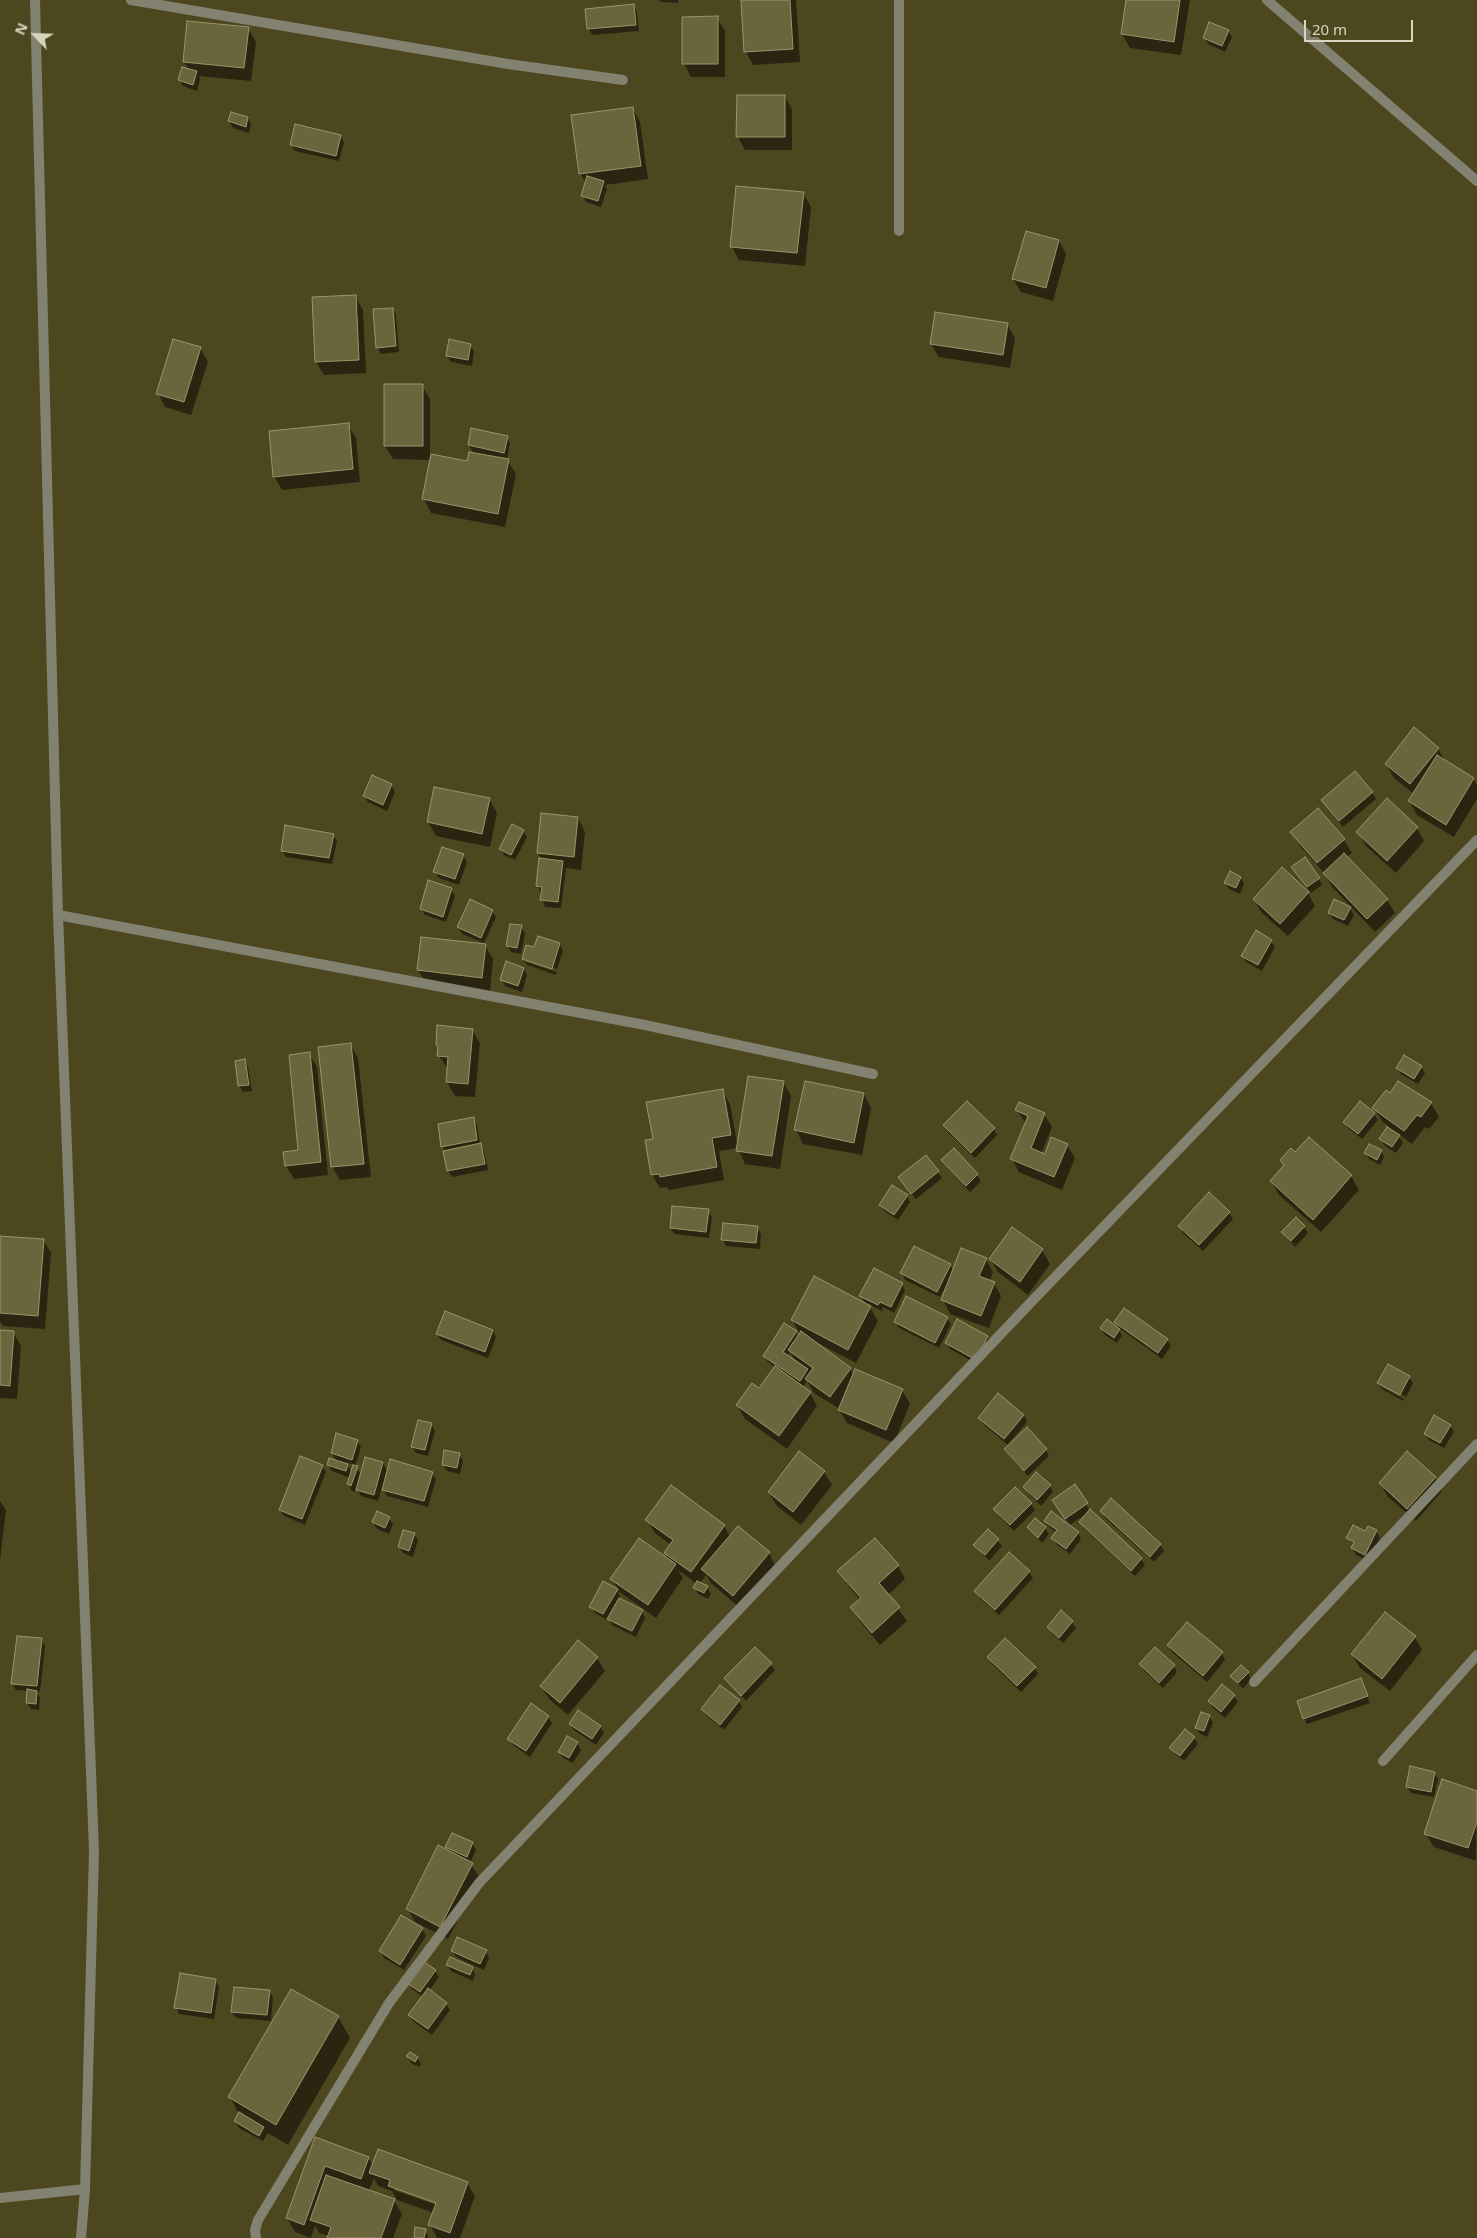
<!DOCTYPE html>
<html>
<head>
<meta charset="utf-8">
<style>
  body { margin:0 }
  #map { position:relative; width:1477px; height:2238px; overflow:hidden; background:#4d4720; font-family:"Noto Sans",sans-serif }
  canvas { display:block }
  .north { position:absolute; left:10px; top:10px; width:50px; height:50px; -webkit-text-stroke:4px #4d4720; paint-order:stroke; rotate:294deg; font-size:14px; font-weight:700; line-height:20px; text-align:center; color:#d7d5bf }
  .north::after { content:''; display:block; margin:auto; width:18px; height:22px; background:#d7d5bf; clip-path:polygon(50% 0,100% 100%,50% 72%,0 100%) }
  .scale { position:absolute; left:1304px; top:20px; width:109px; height:22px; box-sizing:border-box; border:2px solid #d7d5bf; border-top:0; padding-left:6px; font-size:15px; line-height:18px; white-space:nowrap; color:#d7d5bf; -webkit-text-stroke:4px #4d4720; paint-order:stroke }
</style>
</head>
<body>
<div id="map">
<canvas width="1477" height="2238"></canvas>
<div class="north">N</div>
<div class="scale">20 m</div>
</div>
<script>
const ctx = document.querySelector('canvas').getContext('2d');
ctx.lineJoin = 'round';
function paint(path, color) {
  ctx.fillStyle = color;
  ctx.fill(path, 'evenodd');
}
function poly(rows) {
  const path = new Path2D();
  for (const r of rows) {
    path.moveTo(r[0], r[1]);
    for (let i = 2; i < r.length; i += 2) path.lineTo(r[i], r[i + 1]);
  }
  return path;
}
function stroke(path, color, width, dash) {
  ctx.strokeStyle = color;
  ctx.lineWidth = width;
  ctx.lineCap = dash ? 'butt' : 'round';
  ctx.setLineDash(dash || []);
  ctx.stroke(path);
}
paint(poly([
  [659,0,678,0,678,3,660,2],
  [742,0,796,0,800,62,753,65,746,52],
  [1127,0,1190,0,1181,55,1130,48,1122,34],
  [634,5,637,12,639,31,592,35,589,29,587,10],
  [717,18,725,31,725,77,691,77,684,63],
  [248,28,256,42,251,81,199,76,200,79,197,91,183,86,180,80,189,70,184,62],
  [1228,31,1232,37,1225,52,1208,44,1204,37],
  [785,96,792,110,792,150,745,150,738,137],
  [633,109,640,122,648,179,605,185,607,189,601,207,586,202,583,196,586,184,580,173],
  [248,118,251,124,249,133,233,128,229,121],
  [340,136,344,142,339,161,295,151,291,145],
  [803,193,811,207,805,266,739,260,732,247],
  [1059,241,1066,254,1053,301,1021,292,1013,279],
  [355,296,363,310,366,373,324,375,316,362,314,298],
  [393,309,396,315,399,352,381,354,377,347],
  [1007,324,1015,338,1010,368,939,357,931,344],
  [470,345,474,351,472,366,451,362,447,356],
  [200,348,208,362,191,415,165,407,158,393],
  [422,385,430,399,430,460,393,459,385,446],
  [348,425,356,438,360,482,282,490,274,476],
  [507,437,510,443,507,460,516,474,505,527,431,513,424,499,468,462,474,454,469,445],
  [1438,749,1446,762,1473,779,1477,785,1477,799,1454,837,1417,815,1409,801,1414,794,1394,778,1386,764],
  [391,785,395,792,387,811,368,802,364,796],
  [435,788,489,799,497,813,490,847,436,836,428,822],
  [1372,792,1376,799,1343,827,1323,801],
  [578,818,585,832,581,870,566,868,561,908,545,907,538,886,542,860,538,853],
  [1417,828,1424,841,1396,873,1366,846,1358,832],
  [523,831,527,837,515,860,504,855,501,849],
  [1292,832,1344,840,1352,853,1347,857,1387,900,1395,913,1375,932,1332,887,1326,875,1300,846],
  [333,835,337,841,332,864,286,857,282,850],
  [463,855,467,862,459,885,439,878,435,872],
  [1297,874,1319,878,1322,885,1311,893],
  [1241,878,1244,884,1240,894,1229,889,1225,883],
  [451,889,455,896,446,922,425,915,421,909],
  [1308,893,1315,906,1288,936,1262,913,1254,899],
  [1350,908,1354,915,1348,926,1333,919,1329,913],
  [492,911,496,917,484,943,462,934,459,927],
  [521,927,525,933,521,954,511,952,507,945],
  [1271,941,1275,947,1262,971,1246,962,1243,956],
  [560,944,563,951,557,969,526,959,526,962,557,972,556,975,527,965,523,959,535,948],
  [485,945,493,959,490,991,426,983,418,970],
  [524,969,527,975,522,992,505,986,501,979],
  [472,1030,480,1043,475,1097,455,1096,447,1082,448,1069,439,1056,437,1045],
  [350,1044,358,1058,371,1177,340,1180,332,1167],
  [309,1054,317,1067,328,1175,294,1179,286,1166,285,1153,300,1152],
  [245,1060,248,1067,252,1091,243,1092,239,1086],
  [1421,1067,1425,1073,1418,1084,1401,1074,1398,1068],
  [784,1083,791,1096,780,1169,745,1164,738,1148,719,1151,724,1180,669,1190,667,1187,660,1188,652,1175,654,1140,722,1090,730,1104,738,1148],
  [864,1094,871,1108,862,1155,803,1144,796,1130],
  [1390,1095,1431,1103,1439,1117,1429,1129,1425,1127,1412,1144,1397,1133,1403,1143,1396,1153,1384,1145,1381,1139,1394,1131,1382,1121,1374,1108],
  [1017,1110,1044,1114,1052,1127,1041,1154,1046,1155,1067,1145,1075,1158,1062,1190,1019,1172,1012,1159,1026,1124],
  [1374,1114,1378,1120,1362,1139,1348,1128,1345,1122],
  [473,1119,477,1125,480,1145,484,1151,488,1170,452,1177,448,1171,444,1152,446,1152,442,1146],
  [945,1125,994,1129,997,1135,975,1158,948,1132],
  [1309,1139,1351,1176,1359,1190,1321,1232,1279,1195,1271,1181,1285,1166,1281,1161,1295,1154],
  [1381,1151,1384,1157,1380,1165,1369,1159,1366,1153],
  [926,1156,942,1178,916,1199,903,1184],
  [942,1161,977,1175,981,1181,970,1192],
  [1209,1194,1229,1213,1233,1219,1203,1251,1183,1233,1179,1226],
  [907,1196,910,1202,898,1220,884,1211,880,1205],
  [708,1211,712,1217,709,1238,674,1234,671,1228],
  [757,1227,761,1234,760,1249,726,1246,723,1240],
  [1304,1227,1308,1233,1295,1247,1283,1232],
  [1013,1229,1042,1250,1050,1264,1028,1295,998,1272,990,1259],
  [43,1240,51,1253,45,1329,3,1326,0,1321,0,1252],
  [986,1259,993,1272,990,1281,994,1283,1001,1296,989,1328,950,1314,943,1300,948,1286,946,1285,940,1297,905,1280,902,1273,950,1265,954,1271],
  [902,1284,905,1290,894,1313,883,1307,882,1311,868,1304,878,1321,856,1363,816,1342,815,1343,850,1369,854,1375,902,1390,910,1404,894,1443,847,1423,838,1408,814,1393,807,1381,803,1388,810,1393,817,1406,787,1449,745,1419,737,1405,760,1390,776,1368,768,1362,764,1356,796,1332,798,1337,800,1334,792,1320,866,1305,861,1296],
  [790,1352,797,1364,787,1357],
  [947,1318,951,1324,939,1348,899,1328,895,1322],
  [1115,1322,1167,1340,1171,1346,1162,1359,1119,1328],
  [1101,1328,1119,1329,1122,1336,1117,1343,1105,1335],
  [0,1331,13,1332,21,1346,17,1399,0,1398],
  [493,1331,496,1337,488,1358,441,1340,437,1334],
  [987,1337,991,1343,979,1365,950,1349,946,1343],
  [1409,1377,1413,1383,1406,1397,1382,1384,1382,1387,1404,1399,1403,1401,1382,1389,1378,1383],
  [1024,1415,1027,1422,1010,1442,1046,1450,1049,1456,1028,1476,1009,1456,1005,1449,1009,1446,983,1424,979,1418],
  [431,1424,435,1431,428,1456,416,1453,412,1446],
  [1450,1426,1454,1432,1444,1448,1429,1440,1425,1434],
  [357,1441,361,1447,355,1467,362,1475,366,1459,383,1463,388,1472,432,1473,436,1479,428,1507,387,1496,382,1487,378,1501,361,1496,356,1488,355,1492,352,1491,348,1484,350,1478,332,1471,328,1465,337,1462,332,1453],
  [346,1462,355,1465,352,1473],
  [459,1454,463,1461,460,1474,447,1471,443,1465],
  [322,1466,326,1472,305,1525,284,1516,280,1510],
  [824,1472,832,1485,801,1525,777,1506,769,1493],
  [1435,1477,1442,1491,1416,1521,1388,1497,1380,1483],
  [1050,1486,1053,1492,1041,1506,1028,1493,1024,1487],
  [1075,1486,1090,1511,1141,1559,1145,1565,1135,1576,1084,1528,1080,1522,1087,1513,1070,1525,1057,1507],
  [0,1501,6,1510,0,1560],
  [1031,1504,1035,1510,1014,1531,998,1515,995,1509],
  [1101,1511,1160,1545,1164,1551,1154,1562,1105,1518],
  [389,1518,393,1524,389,1534,377,1529,373,1522],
  [1035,1519,1045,1528,1049,1534,1042,1543,1028,1527],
  [647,1520,724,1525,730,1537,769,1553,776,1567,741,1609,711,1583,706,1575,700,1583,707,1587,711,1594,708,1599,698,1594,695,1588,697,1584,678,1570,683,1578,656,1618,618,1591,620,1597,619,1599,642,1611,645,1618,636,1637,612,1625,608,1618,607,1620,595,1613,591,1607,604,1583,619,1591,612,1579,670,1562,665,1553,671,1545,655,1533],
  [1045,1521,1078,1533,1081,1539,1070,1554,1057,1545,1053,1538,1057,1533,1049,1527],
  [1369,1527,1376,1531,1380,1538,1368,1561,1356,1555,1352,1548,1354,1545,1348,1538,1366,1533],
  [988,1530,1002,1546,989,1561,975,1545],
  [414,1534,418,1540,413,1557,403,1553,399,1547],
  [898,1566,905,1579,888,1595,907,1621,880,1645,860,1621,852,1607,860,1600,847,1584,839,1571],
  [1029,1572,1033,1578,999,1615,980,1598,976,1591],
  [1061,1612,1072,1622,1076,1628,1063,1643,1052,1633,1048,1627],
  [1415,1637,1422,1650,1390,1691,1360,1668,1352,1654],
  [41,1639,45,1646,40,1692,37,1692,40,1698,39,1710,31,1709,27,1703,28,1691,16,1690,12,1684],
  [1168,1646,1222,1653,1225,1660,1207,1682,1172,1652],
  [755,1648,775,1670,746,1701,726,1679],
  [989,1657,1035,1668,1038,1674,1021,1692,992,1664],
  [597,1658,605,1671,568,1715,549,1699,541,1686],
  [1141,1665,1174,1666,1177,1672,1163,1688,1144,1671],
  [1248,1673,1251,1679,1243,1689,1232,1676],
  [1361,1680,1370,1703,1307,1724,1304,1718],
  [1222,1686,1234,1696,1238,1702,1225,1718,1213,1708,1210,1701],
  [739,1701,742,1707,724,1730,706,1715,703,1709],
  [1202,1714,1209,1716,1213,1723,1207,1737,1200,1734,1196,1728],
  [548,1716,552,1723,530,1757,513,1745,509,1739],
  [570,1724,600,1726,604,1733,596,1745,574,1730],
  [1194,1737,1198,1744,1184,1761,1175,1754,1171,1748],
  [577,1743,581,1750,573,1763,563,1758,559,1752],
  [1434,1773,1438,1779,1434,1797,1411,1793,1407,1786],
  [1477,1792,1476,1861,1434,1847,1426,1834],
  [472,1843,476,1850,470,1863,480,1878,448,1939,415,1922,408,1909,450,1853,447,1847],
  [422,1929,426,1936,404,1970,384,1958,381,1951],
  [452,1951,486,1951,489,1958,484,1970,456,1957],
  [448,1965,472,1968,475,1974,473,1981,451,1971],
  [435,1971,439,1977,429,1991,446,2004,450,2010,432,2035,413,2021,409,2015,423,1997,412,1989,409,1983],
  [215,1980,219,1987,214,2019,179,2014,176,2007],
  [269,1991,273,1997,271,2021,236,2018,232,2012],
  [338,2017,350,2038,288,2145,268,2133,263,2141,239,2128,235,2121,239,2114,230,2097],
  [408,2057,417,2058,421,2064,419,2067,411,2063],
  [316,2139,368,2158,373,2166,467,2183,475,2196,460,2238,437,2238,430,2225,434,2213,397,2200,392,2191,378,2186,374,2178,369,2191,394,2200,402,2214,393,2238,328,2238,329,2236,319,2233,315,2226,311,2238,295,2232,287,2218],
  [394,2187,442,2204,442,2207,394,2190],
  [425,2230,429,2238,415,2238]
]), '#0007');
const building = poly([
  [741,0,790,0,793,49,744,52,741,0],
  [1126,0,1180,0,1174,42,1121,34,1126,0],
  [634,4,636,25,587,29,585,9,634,4],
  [718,16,718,64,682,64,682,17,718,16],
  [187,21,249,27,244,68,183,62,187,21],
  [1209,22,1229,30,1222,46,1203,38,1209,22],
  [182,67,197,71,193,85,178,80,182,67],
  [737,95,785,95,785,137,736,137,737,95],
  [633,107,641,166,579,174,571,115,633,107],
  [231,112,248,117,246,127,228,121,231,112],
  [295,124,341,135,336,156,290,145,295,124],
  [587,176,604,181,598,201,581,196,587,176],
  [736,186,804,192,797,253,730,247,736,186],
  [1026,231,1059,240,1046,288,1012,279,1026,231],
  [356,295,359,360,315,362,312,297,356,295],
  [393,308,396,346,376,348,373,309,393,308],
  [935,312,1008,323,1003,355,930,344,935,312],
  [173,339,201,347,184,402,156,394,173,339],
  [449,339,471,344,468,360,446,356,449,339],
  [384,384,423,384,423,446,384,446,384,384],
  [349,423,353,469,273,477,269,431,349,423],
  [471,428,508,436,504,453,468,445,471,428],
  [469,452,509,459,498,514,422,499,431,454,467,461,469,452],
  [1414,727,1439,748,1410,784,1385,764,1414,727],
  [1437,755,1474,778,1446,825,1408,801,1437,755],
  [1355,771,1373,792,1339,821,1321,800,1355,771],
  [372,775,392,784,383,805,363,796,372,775],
  [434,787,490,798,482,834,427,822,434,787],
  [1387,798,1418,827,1387,861,1356,832,1387,798],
  [1318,808,1345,839,1317,863,1290,832,1318,808],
  [541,813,578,817,574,857,537,853,541,813],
  [512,824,524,830,511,855,499,849,512,824],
  [285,825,334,834,329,858,281,851,285,825],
  [442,847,464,854,455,879,433,872,442,847],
  [1344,853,1388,899,1367,919,1323,873,1344,853],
  [1305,857,1320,878,1307,887,1291,867,1305,857],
  [539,858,563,861,558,902,540,900,542,887,536,886,539,858],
  [1282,867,1309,892,1280,924,1253,899,1282,867],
  [1230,871,1241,877,1236,888,1224,883,1230,871],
  [428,880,452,888,443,917,420,909,428,880],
  [470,899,493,910,481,938,457,927,470,899],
  [1334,899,1351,907,1344,920,1328,913,1334,899],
  [510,924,522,925,517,948,506,946,510,924],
  [1256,930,1272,940,1258,965,1241,956,1256,930],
  [538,936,560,943,552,969,522,959,526,945,534,947,538,936],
  [421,937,486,944,482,978,417,970,421,937],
  [506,961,524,968,518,986,500,980,506,961],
  [437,1025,473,1029,468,1084,446,1082,448,1057,437,1056,438,1046,436,1045,437,1025],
  [351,1043,364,1164,331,1167,318,1047,351,1043],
  [310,1052,321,1162,285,1166,283,1152,298,1150,289,1055,310,1052],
  [1404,1055,1422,1066,1414,1079,1396,1068,1404,1055],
  [245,1059,249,1085,238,1086,235,1061,245,1059],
  [748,1076,784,1081,772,1156,736,1151,748,1076],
  [805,1081,864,1093,854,1143,794,1130,805,1081],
  [1398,1081,1432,1102,1421,1117,1417,1115,1404,1131,1372,1108,1386,1090,1390,1093,1398,1081],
  [723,1089,731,1135,712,1138,717,1167,660,1177,659,1174,651,1175,645,1140,653,1139,646,1102,723,1089],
  [967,1101,995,1128,971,1153,943,1125,967,1101],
  [1360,1101,1375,1113,1358,1134,1343,1122,1360,1101],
  [1019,1102,1045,1113,1031,1148,1045,1154,1051,1137,1068,1144,1054,1177,1010,1159,1028,1116,1015,1110,1019,1102],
  [474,1117,477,1140,441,1147,438,1124,474,1117],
  [1387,1127,1400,1135,1392,1147,1379,1139,1387,1127],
  [1309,1137,1352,1175,1313,1220,1270,1181,1284,1165,1280,1160,1291,1148,1295,1152,1309,1137],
  [481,1143,485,1164,447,1171,443,1151,481,1143],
  [1369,1144,1382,1150,1377,1160,1364,1153,1369,1144],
  [954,1148,978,1174,966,1186,941,1160,954,1148],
  [926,1155,939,1171,911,1194,898,1177,926,1155],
  [892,1185,908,1195,894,1215,879,1205,892,1185],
  [1209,1192,1230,1212,1199,1245,1178,1226,1209,1192],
  [672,1206,709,1209,706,1232,670,1228,672,1206],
  [1296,1217,1305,1226,1291,1241,1281,1232,1296,1217],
  [723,1223,758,1226,756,1243,721,1240,723,1223],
  [1012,1227,1043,1249,1020,1282,989,1259,1012,1227],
  [0,1236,44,1239,38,1316,0,1313,0,1236],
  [914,1246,951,1264,937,1292,900,1273,914,1246],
  [961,1248,987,1258,979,1276,995,1282,981,1316,941,1300,961,1248],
  [874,1268,903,1283,891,1307,880,1302,878,1305,859,1296,874,1268],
  [814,1276,871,1306,848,1350,791,1320,814,1276],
  [906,1296,948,1317,935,1343,894,1322,906,1296],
  [1124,1308,1168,1339,1158,1353,1114,1322,1124,1308],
  [445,1311,493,1330,485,1352,436,1334,445,1311],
  [957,1319,988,1336,976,1360,945,1343,957,1319],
  [1107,1319,1120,1329,1114,1338,1100,1328,1107,1319],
  [784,1323,797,1331,783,1352,808,1369,800,1381,763,1356,784,1323],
  [0,1330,14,1331,10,1386,0,1385,0,1330],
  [801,1331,851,1368,830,1397,805,1379,813,1368,788,1350,801,1331],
  [1388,1364,1410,1376,1400,1395,1377,1383,1388,1364],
  [775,1366,811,1392,779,1436,736,1405,752,1383,759,1388,775,1366],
  [855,1369,903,1389,886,1430,838,1410,855,1369],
  [998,1393,1024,1415,1004,1439,978,1418,998,1393],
  [1434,1415,1451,1425,1440,1443,1424,1434,1434,1415],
  [418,1420,432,1423,425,1450,411,1447,418,1420],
  [1027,1427,1047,1449,1024,1471,1004,1449,1027,1427],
  [336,1433,358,1440,352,1460,331,1453,336,1433],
  [444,1450,460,1453,457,1468,442,1465,444,1450],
  [799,1451,825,1471,793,1512,768,1492,799,1451],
  [1407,1451,1436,1477,1407,1509,1379,1483,1407,1451],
  [300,1456,323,1465,302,1519,279,1510,300,1456],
  [365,1457,383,1462,374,1495,356,1490,365,1457],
  [329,1458,348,1464,346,1471,327,1465,329,1458],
  [390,1459,433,1472,424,1501,382,1490,390,1459],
  [353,1465,358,1466,351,1486,347,1484,353,1465],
  [1036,1472,1051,1485,1037,1500,1023,1487,1036,1472],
  [1075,1484,1088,1503,1065,1519,1052,1500,1075,1484],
  [671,1485,725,1525,691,1572,664,1553,673,1540,645,1520,671,1485],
  [1015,1487,1032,1503,1010,1525,993,1509,1015,1487],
  [1111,1498,1161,1544,1150,1557,1100,1511,1111,1498],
  [1090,1509,1142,1558,1131,1571,1079,1522,1090,1509],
  [377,1511,390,1517,385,1528,372,1522,377,1511],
  [1051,1511,1079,1532,1066,1549,1051,1538,1057,1530,1044,1521,1051,1511],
  [1035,1518,1046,1527,1038,1538,1027,1527,1035,1518],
  [1353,1525,1365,1531,1368,1526,1377,1530,1365,1555,1351,1548,1354,1542,1346,1538,1353,1525],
  [738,1526,770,1552,733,1596,701,1569,738,1526],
  [988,1529,999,1539,985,1555,973,1545,988,1529],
  [403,1530,415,1533,409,1551,398,1547,403,1530],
  [639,1538,676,1564,648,1605,610,1579,639,1538],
  [875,1538,899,1565,879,1583,900,1607,872,1633,850,1607,861,1598,837,1571,875,1538],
  [1009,1552,1030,1571,995,1610,974,1591,1009,1552],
  [603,1581,618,1589,603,1614,589,1607,603,1581],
  [697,1581,708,1586,704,1593,693,1588,697,1581],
  [619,1598,643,1610,632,1631,607,1619,619,1598],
  [1061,1610,1073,1621,1059,1638,1047,1627,1061,1610],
  [1385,1612,1416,1636,1382,1679,1351,1654,1385,1612],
  [1187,1622,1223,1652,1203,1676,1167,1645,1187,1622],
  [17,1636,42,1638,37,1686,11,1684,17,1636],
  [1005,1638,1036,1667,1017,1686,987,1657,1005,1638],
  [578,1640,598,1657,560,1703,540,1686,578,1640],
  [755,1647,772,1663,741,1696,724,1678,755,1647],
  [1155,1647,1175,1665,1159,1683,1139,1664,1155,1647],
  [1241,1665,1249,1672,1238,1683,1230,1676,1241,1665],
  [1361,1678,1368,1696,1303,1719,1297,1701,1361,1678],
  [1222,1684,1235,1695,1221,1712,1208,1701,1222,1684],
  [720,1685,740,1700,720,1725,701,1709,720,1685],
  [27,1689,37,1691,36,1704,26,1703,27,1689],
  [531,1703,549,1716,526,1751,507,1739,531,1703],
  [578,1710,601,1726,592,1739,569,1724,578,1710],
  [1201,1712,1210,1715,1204,1731,1195,1728,1201,1712],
  [1185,1729,1195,1737,1180,1756,1169,1748,1185,1729],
  [567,1736,578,1742,569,1758,558,1752,567,1736],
  [1410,1766,1435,1772,1431,1792,1406,1787,1410,1766],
  [1442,1779,1477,1791,1477,1822,1468,1848,1424,1834,1442,1779],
  [452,1833,473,1842,467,1857,445,1847,452,1833],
  [438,1845,473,1863,440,1927,406,1909,438,1845],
  [401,1915,423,1928,400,1965,379,1951,401,1915],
  [457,1937,487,1950,480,1964,451,1951,457,1937],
  [450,1957,473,1967,470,1975,446,1965,450,1957],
  [423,1961,436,1970,420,1992,407,1983,423,1961],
  [180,1973,216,1979,211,2013,174,2008,180,1973],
  [234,1987,270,1990,267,2015,231,2012,234,1987],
  [428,1988,447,2003,428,2029,408,2015,428,1988],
  [291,1989,339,2016,276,2125,228,2097,291,1989],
  [410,2052,418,2057,415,2062,406,2056,410,2052],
  [239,2112,264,2127,259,2136,234,2121,239,2112],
  [315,2137,369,2157,361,2179,325,2166,304,2225,286,2218,315,2137],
  [378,2149,468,2182,450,2233,428,2225,436,2203,388,2186,390,2180,369,2173,378,2149],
  [326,2175,395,2199,381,2238,327,2238,331,2227,310,2220,326,2175],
  [415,2227,426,2229,424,2238,414,2238,415,2227]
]);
paint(building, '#6b653d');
stroke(building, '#9a956b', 1);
stroke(poly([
  [35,0,58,915,94,1851,85,2189,81,2238],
  [131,0,508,64,623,80],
  [899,0,899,231],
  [1267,0,1477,181],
  [58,915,645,1025,873,1074],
  [1254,1682,1477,1444],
  [1383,1761,1477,1655],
  [0,2198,85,2189],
  [256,2238,255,2230,258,2220,389,2003,479,1883,1035,1298,1477,840]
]), '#83816f', 10);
</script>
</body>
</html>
